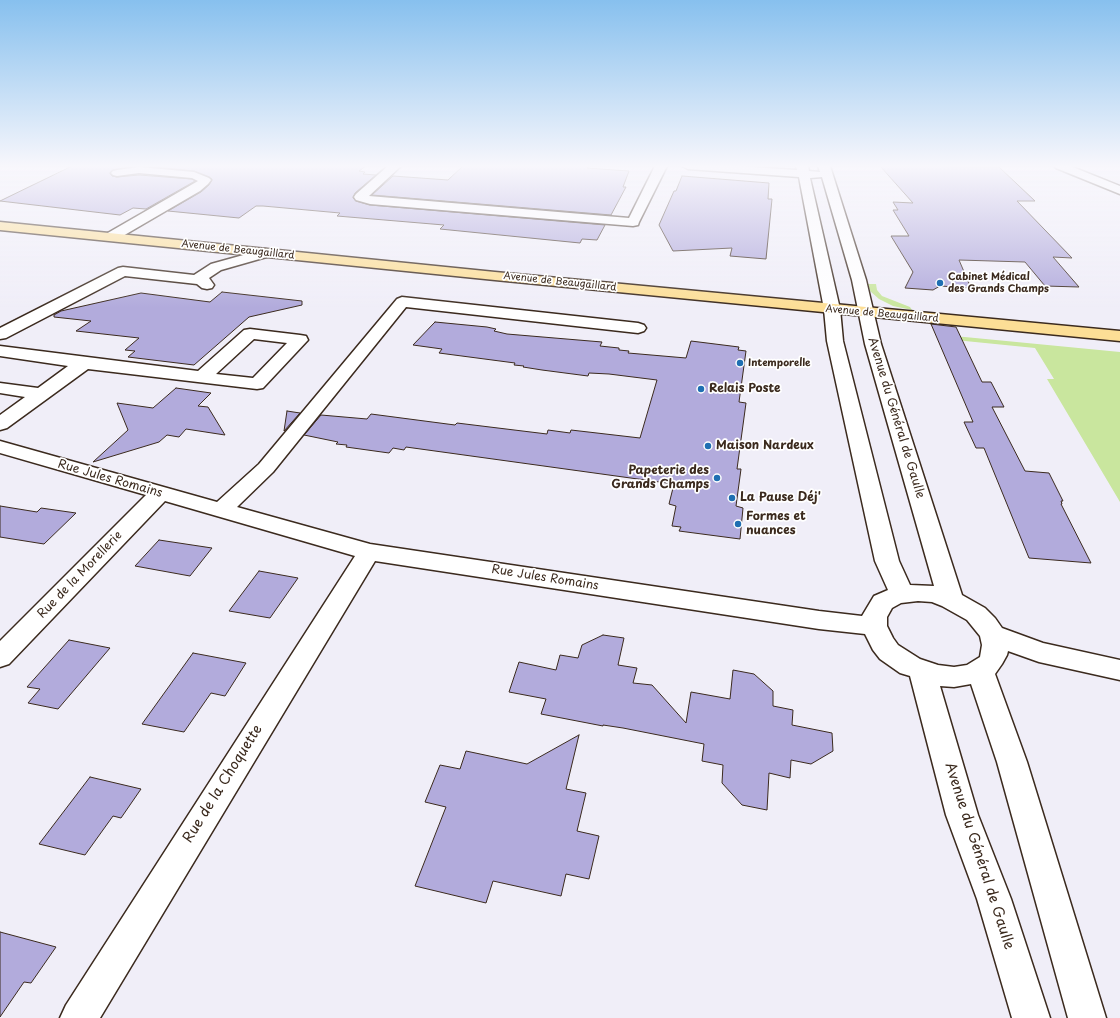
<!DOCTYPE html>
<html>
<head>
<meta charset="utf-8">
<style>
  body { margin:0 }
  canvas { display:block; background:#f0eef8 }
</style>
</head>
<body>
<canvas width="1120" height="1018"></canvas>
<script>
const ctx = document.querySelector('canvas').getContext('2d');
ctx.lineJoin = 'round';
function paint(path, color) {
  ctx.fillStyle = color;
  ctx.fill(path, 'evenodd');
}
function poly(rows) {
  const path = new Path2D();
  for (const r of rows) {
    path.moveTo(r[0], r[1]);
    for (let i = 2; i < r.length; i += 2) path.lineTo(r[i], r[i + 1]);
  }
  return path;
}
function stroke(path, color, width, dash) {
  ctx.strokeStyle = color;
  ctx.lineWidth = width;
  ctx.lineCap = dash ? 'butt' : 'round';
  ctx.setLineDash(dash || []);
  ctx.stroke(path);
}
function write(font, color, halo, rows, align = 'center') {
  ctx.font = font + ' "Playpen Sans",sans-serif';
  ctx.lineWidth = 3.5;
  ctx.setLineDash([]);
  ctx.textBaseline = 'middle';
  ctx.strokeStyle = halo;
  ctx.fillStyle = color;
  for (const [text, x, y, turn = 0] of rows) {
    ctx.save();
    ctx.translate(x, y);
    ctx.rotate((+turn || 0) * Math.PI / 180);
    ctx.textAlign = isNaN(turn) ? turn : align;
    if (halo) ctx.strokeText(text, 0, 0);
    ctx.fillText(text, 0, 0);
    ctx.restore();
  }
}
paint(poly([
  [868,284,876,284,877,290,882,296,910,307,912,310,893,306,879,299,870,291],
  [944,335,1120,352,1120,502,1047,379,1054,379,1035,348,945,339]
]), '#c9e69e');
const building = poly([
  [72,166,136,166,113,170,110,173,112,176,117,177,139,175,192,179,195,181,146,209,133,208,120,215,0,201,72,166],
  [144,166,366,166,359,171,365,172,363,174,376,175,355,193,353,198,356,201,370,205,605,225,597,240,582,239,580,243,440,229,444,225,337,216,340,213,263,206,256,206,239,218,168,211,201,192,209,185,212,179,194,171,144,166],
  [463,166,589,166,587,168,629,171,623,187,626,187,611,215,372,195,393,176,448,180,463,166],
  [880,166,999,167,1035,201,1017,201,1072,258,1053,257,1079,287,1045,286,1025,262,959,260,971,288,940,286,933,290,905,288,913,272,891,236,909,236,893,210,898,210,893,202,913,203,880,166],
  [682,176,769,183,768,199,772,199,766,259,730,256,732,248,673,251,659,225,674,191,676,191,682,176],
  [222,292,302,301,302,305,249,317,194,365,128,357,135,351,125,350,139,338,76,331,91,321,54,317,54,315,61,311,141,293,210,302,222,292],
  [435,322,487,327,496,329,494,331,507,334,602,342,600,346,619,348,619,350,629,351,628,353,686,358,691,341,739,347,738,350,746,351,739,402,746,403,737,469,741,469,736,506,743,508,740,539,679,531,681,527,672,526,676,506,669,504,674,484,406,447,404,450,393,448,389,453,346,447,347,445,336,444,338,442,304,435,321,415,367,419,371,414,455,425,457,423,547,434,548,430,570,433,571,430,640,438,657,380,609,374,589,373,588,376,542,370,523,367,524,366,514,365,515,363,439,353,442,349,413,345,435,322],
  [931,324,956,327,982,382,991,382,1004,407,992,407,1025,471,1049,473,1063,501,1061,501,1062,504,1061,504,1091,563,1029,558,984,448,976,448,964,422,973,422,931,324],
  [176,388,211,393,198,406,208,407,225,435,186,429,179,437,167,435,159,442,93,462,128,430,117,403,153,408,176,388],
  [287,411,300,413,284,431,287,411],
  [0,506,37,512,41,508,76,513,44,544,0,537,0,506],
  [159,540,212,548,190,576,135,566,159,540],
  [259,571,298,578,270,618,229,611,259,571],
  [603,635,624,638,618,665,637,668,633,683,652,685,686,723,691,692,730,699,733,670,754,674,773,691,773,706,793,710,792,725,832,733,833,751,811,764,791,760,790,778,769,773,767,810,742,805,722,783,723,765,702,761,704,744,623,728,603,725,603,726,541,714,546,699,509,692,519,662,556,670,560,655,578,658,582,645,603,635],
  [69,640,110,648,58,709,28,703,40,689,27,687,69,640],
  [193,653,246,663,225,696,211,693,184,732,142,724,193,653],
  [579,735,566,789,586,793,577,831,599,836,589,879,566,874,561,896,493,881,486,903,415,886,446,807,425,802,440,765,460,769,466,751,527,764,579,735],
  [90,777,141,789,121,818,113,816,85,855,39,844,90,777],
  [0,932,56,947,31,983,24,982,0,1017,0,932]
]);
paint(building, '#b2abdc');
stroke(building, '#3b2a1e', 1);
const minor = poly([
  [388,166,401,166,369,196,629,218,655,166,667,166,639,222,638,225,633,226,370,204,356,200,354,197,356,194,388,166],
  [682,166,736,166,797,170,796,166,808,166,809,171,820,172,818,166,830,166,866,280,881,344,962,595,985,608,995,618,1002,628,1043,643,1120,660,1120,680,1039,662,1008,651,1007,655,1002,664,995,674,1027,762,1106,1018,1068,1018,997,762,971,684,954,687,940,686,978,815,1011,899,1050,1018,1012,1018,977,899,946,815,910,676,900,673,880,659,873,650,865,634,819,629,375,561,100,1018,60,1018,66,1005,355,556,165,501,9,664,0,667,0,641,146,495,0,453,0,441,217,502,259,464,397,299,402,297,638,323,644,325,646,328,644,331,638,333,406,307,273,472,237,507,370,544,819,611,862,616,874,596,888,590,875,561,827,341,824,309,799,177,688,169,682,166],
  [822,177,852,280,865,344,934,586,910,585,899,561,843,341,840,309,810,178,822,177],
  [918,601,932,602,942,606,967,620,980,636,982,645,980,657,967,665,954,667,938,665,920,659,898,645,893,638,887,626,887,617,892,608,901,603,918,601],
  [1054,166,1070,166,1120,186,1120,194,1056,168,1054,166],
  [139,167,194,172,209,178,211,180,208,184,200,191,116,240,106,240,104,237,106,234,198,181,192,178,139,173,117,176,113,175,111,173,113,171,117,170,139,167],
  [265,249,270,250,272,253,270,256,221,270,209,278,214,285,212,288,207,289,202,288,197,284,125,276,6,338,0,339,0,328,118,268,123,267,194,275,211,264,265,249],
  [250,329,300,335,306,336,308,340,263,388,257,389,88,369,7,428,0,430,0,415,25,397,0,393,0,383,38,388,68,366,0,356,0,346,198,371,244,330,250,329],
  [254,339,287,343,253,378,216,374,254,339]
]);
const major = poly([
  [0,222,495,272,1120,331,1120,341,495,280,0,230,0,222]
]);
stroke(minor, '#3b2a1e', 3);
stroke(major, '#3b2a1e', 3);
paint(minor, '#fff');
paint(major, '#fcde96');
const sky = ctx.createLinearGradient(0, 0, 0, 308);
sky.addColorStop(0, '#87c0ee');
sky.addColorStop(0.54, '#f8f7fc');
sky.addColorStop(1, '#f8f7fc00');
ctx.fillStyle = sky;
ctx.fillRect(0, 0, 1120, 308);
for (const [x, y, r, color] of [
  [940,283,4,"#1f6fb2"],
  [740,363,4,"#1f6fb2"],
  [701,389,4,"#1f6fb2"],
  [708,446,4,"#1f6fb2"],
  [717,478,4,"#1f6fb2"],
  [732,498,4,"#1f6fb2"],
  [738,524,4,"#1f6fb2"]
]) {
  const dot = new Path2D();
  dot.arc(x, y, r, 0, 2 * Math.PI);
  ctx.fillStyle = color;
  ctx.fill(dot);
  stroke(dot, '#fff', 1.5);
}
write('10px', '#3b2a1e', '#fff', [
  ["Avenue de Beaugaillard",238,250,6],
  ["Avenue de Beaugaillard",560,282,6],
  ["Avenue de Beaugaillard",882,314,5]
]);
write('bold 10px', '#3b2a1e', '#fff', [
  ["Cabinet Médical",948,277],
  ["des Grands Champs",948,289],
  ["Intemporelle",748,363]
], 'left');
write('bold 12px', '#3b2a1e', '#fff', [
  ["Relais Poste",709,389],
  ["Maison Nardeux",716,446],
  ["Papeterie des",709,471,"right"],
  ["Grands Champs",709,485,"right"],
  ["La Pause Déj'",740,498],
  ["Formes et",746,517],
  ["nuances",746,531]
], 'left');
write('12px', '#3b2a1e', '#fff', [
  ["Avenue du Général de Gaulle",896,418,73],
  ["Rue Jules Romains",110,479,16],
  ["Rue de la Morellerie",80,575,-46],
  ["Rue Jules Romains",545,578,9]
]);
write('14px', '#3b2a1e', '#fff', [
  ["Rue de la Choquette",223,784,-58],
  ["Avenue du Général de Gaulle",979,856,72]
]);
</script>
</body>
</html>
